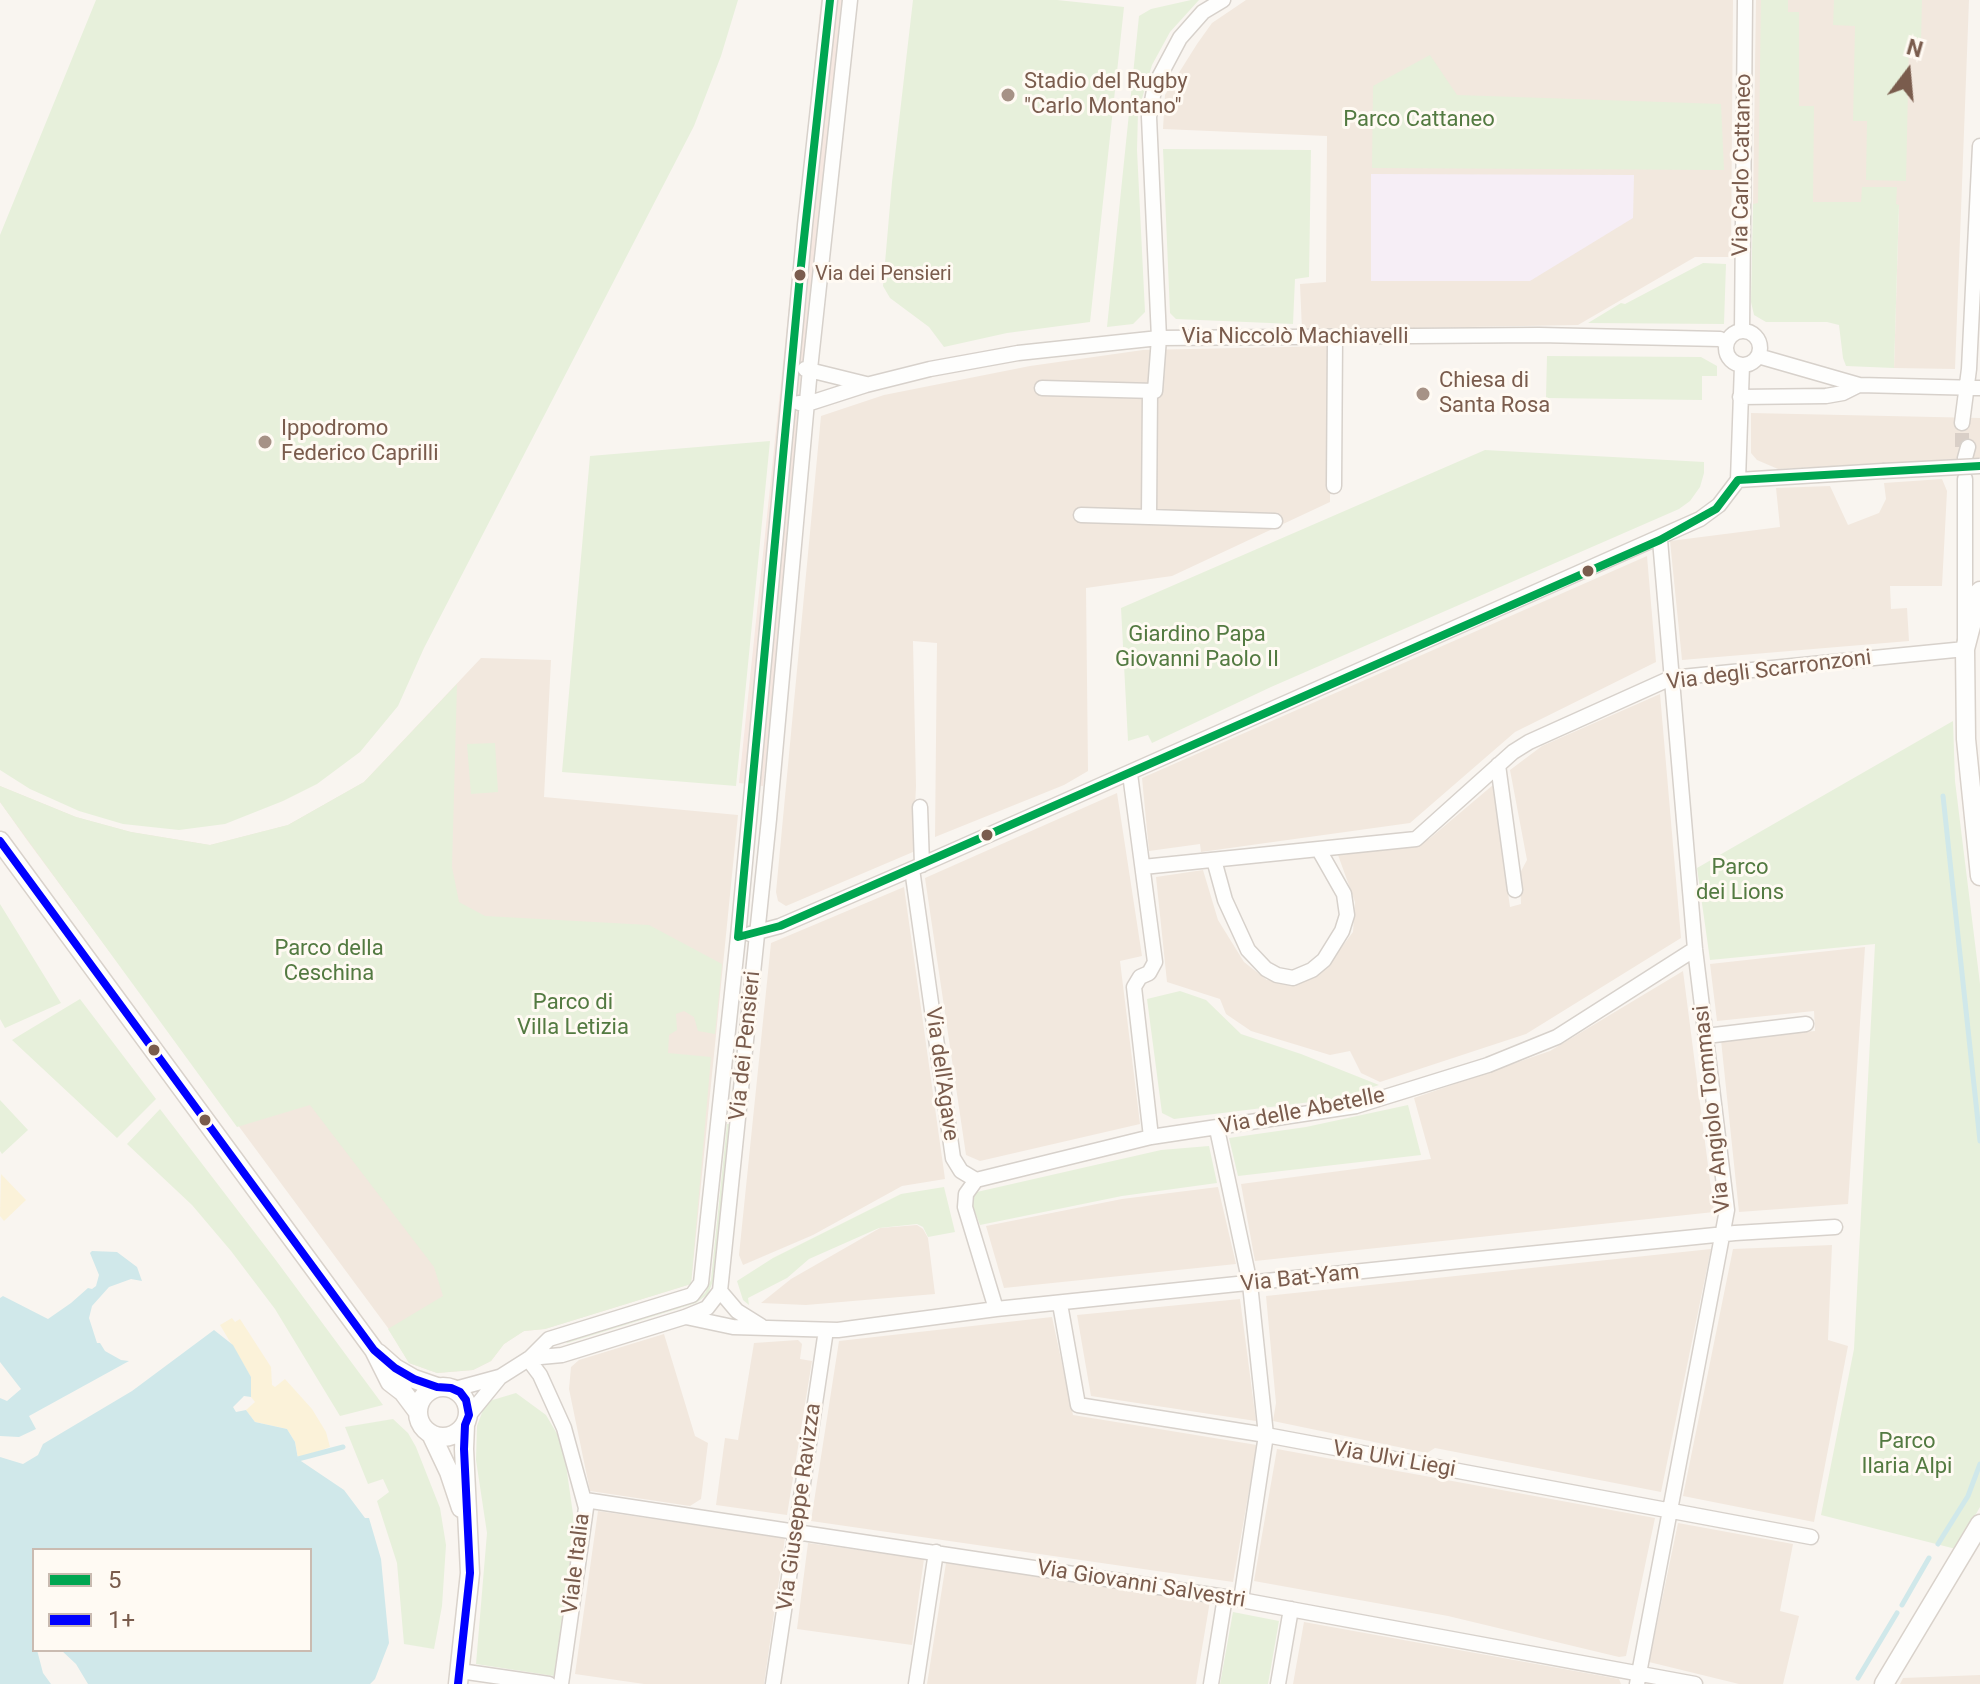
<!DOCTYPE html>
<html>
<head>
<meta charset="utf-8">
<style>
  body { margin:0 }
  #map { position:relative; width:1980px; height:1684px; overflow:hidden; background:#f9f5f0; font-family:Roboto,sans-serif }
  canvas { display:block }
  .legend { position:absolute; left:32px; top:1548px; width:280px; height:104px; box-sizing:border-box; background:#fffaf3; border:2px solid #cabbb1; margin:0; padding:10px 14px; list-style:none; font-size:24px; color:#7a5c4d }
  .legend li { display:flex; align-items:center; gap:16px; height:40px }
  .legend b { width:40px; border:2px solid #cabbb1 }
  .north { position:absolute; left:1868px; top:32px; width:80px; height:80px; -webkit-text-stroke:6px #fffaf3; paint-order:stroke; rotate:16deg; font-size:22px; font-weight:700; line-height:32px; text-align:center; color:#7a5c4d }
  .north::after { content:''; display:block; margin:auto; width:28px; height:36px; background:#7a5c4d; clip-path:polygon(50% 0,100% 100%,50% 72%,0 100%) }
</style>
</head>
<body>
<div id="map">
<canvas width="1980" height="1684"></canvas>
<ul class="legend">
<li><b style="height:10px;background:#00a651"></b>5</li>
<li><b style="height:10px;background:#00f"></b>1+</li>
</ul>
<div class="north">N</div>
</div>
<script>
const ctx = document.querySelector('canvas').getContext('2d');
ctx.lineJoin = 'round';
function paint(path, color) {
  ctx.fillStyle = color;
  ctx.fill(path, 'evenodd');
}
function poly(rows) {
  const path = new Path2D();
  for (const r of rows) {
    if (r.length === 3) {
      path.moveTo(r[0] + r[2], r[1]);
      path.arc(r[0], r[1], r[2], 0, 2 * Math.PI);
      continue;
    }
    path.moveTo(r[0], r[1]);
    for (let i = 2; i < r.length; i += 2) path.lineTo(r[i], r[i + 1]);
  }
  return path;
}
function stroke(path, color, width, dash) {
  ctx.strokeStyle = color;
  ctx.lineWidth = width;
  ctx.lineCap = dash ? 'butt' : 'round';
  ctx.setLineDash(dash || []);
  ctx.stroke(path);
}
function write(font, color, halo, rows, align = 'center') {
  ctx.font = font + ' Roboto,sans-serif';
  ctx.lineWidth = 6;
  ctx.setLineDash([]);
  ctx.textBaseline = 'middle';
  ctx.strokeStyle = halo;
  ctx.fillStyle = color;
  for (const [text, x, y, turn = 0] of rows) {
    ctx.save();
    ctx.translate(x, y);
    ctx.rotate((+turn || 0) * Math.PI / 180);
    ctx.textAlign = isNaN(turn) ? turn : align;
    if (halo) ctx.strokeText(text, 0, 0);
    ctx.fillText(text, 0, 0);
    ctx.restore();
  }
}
paint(poly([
  [1246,0,1733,0,1731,257,1695,257,1578,325,1302,330,1300,284,1326,282,1327,136,1163,129,1165,95,1197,44,1212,23],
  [1756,0,1969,0,1955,369,1894,368,1899,205,1753,204],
  [1331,346,1330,502,1172,576,1086,588,1088,771,1064,785,935,837,937,643,913,641,916,786,913,852,786,906,778,901,776,892,821,416,884,395,1030,366,1143,350],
  [1751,413,1980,418,1980,458,1778,469,1757,460,1751,453],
  [1942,479,1947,491,1942,586,1890,586,1891,609,1907,608,1909,641,1682,660,1670,541,1780,527,1776,488,1830,486,1848,525,1879,513,1886,499,1884,483],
  [1647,556,1656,662,1515,732,1410,823,1201,852,1200,844,1149,851,1142,778],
  [481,658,551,660,544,797,738,815,691,1284,545,1329,524,1331,504,1344,491,1361,473,1370,437,1373,409,1363,388,1328,27,840,0,802,0,786,76,817,131,832,210,845,288,825,364,782],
  [1660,694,1681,938,1526,1034,1380,1082,1361,1073,1350,1051,1330,1055,1251,1031,1226,1014,1220,999,1167,982,1156,877,1203,870,1218,920,1244,962,1267,980,1296,982,1325,969,1353,932,1355,902,1338,855,1429,839,1493,785,1510,907,1521,904,1520,873,1527,860,1510,770,1542,746],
  [1117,793,1142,956,1120,961,1140,1124,980,1161,966,1155,925,878],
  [904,887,945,1179,902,1186,813,1235,743,1265,739,1255,771,943],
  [1865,947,1848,1204,1739,1212,1721,1040,1815,1031,1814,1011,1717,1021,1710,964],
  [1683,971,1714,1212,1255,1261,1241,1184,1431,1159,1414,1098,1550,1051],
  [1218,1187,1236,1264,1004,1288,986,1226,1122,1199],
  [917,1225,923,1229,928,1238,935,1294,806,1305,761,1303,791,1279,880,1228],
  [1832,1245,1828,1340,1848,1346,1814,1522,1683,1496,1733,1249],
  [1711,1249,1661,1492,1435,1448,1427,1453,1273,1421,1276,1403,1266,1296],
  [1240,1299,1256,1421,1091,1396,1077,1315],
  [1052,1317,1073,1415,1257,1445,1233,1582,811,1521,839,1341],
  [664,1334,695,1436,708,1443,701,1499,690,1506,590,1491,569,1389,571,1367,579,1360],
  [798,1340,802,1344,800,1359,812,1361,787,1515,716,1505,725,1438,738,1440,754,1343],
  [1277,1449,1655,1518,1626,1656,1619,1657,1448,1616,1254,1581],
  [598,1511,785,1538,764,1684,644,1684,575,1674],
  [1678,1523,1793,1544,1780,1611,1799,1616,1783,1684,1739,1684,1649,1662],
  [808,1543,924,1559,912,1645,797,1629],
  [946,1563,1210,1601,1196,1684,927,1684],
  [1304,1622,1619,1679,1621,1684,1293,1684],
  [1980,1675,1980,1684,1900,1684,1903,1678]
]), '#f2e8de');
paint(poly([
  [821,0,849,0,763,786,739,783]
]), '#f6e8e1');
paint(poly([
  [1371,174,1634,175,1633,218,1530,281,1371,281]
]), '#f6eef6');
paint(poly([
  [96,0,738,0,721,56,694,126,424,648,398,706,360,752,317,784,283,801,225,824,179,830,123,824,79,811,30,789,0,770,0,235],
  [913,0,1057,0,1124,7,1090,322,1007,333,944,347,929,327,890,298,883,286,892,182],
  [1191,0,1199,0,1170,32,1152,65,1138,112,1137,150,1145,312,1133,324,1107,327,1139,16,1151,9],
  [1761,0,1788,0,1788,12,1799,12,1799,106,1814,106,1813,202,1861,202,1862,187,1897,187,1896,204,1899,205,1894,368,1846,366,1843,358,1839,325,1827,322,1766,322,1754,315,1751,302,1753,204,1758,203],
  [1834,0,1922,0,1921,42,1909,43,1906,181,1866,180,1867,121,1853,121,1855,26,1833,25],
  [1430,55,1457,95,1721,104,1724,170,1372,168,1373,86],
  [1163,149,1311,150,1309,277,1295,279,1293,324,1176,319,1170,313],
  [1703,263,1726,264,1724,324,1588,323,1621,303,1625,304],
  [1547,356,1701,357,1717,366,1717,376,1702,376,1702,400,1546,398],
  [770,441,736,786,562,772,590,456],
  [1485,450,1704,462,1704,473,1700,487,1690,501,1679,509,1271,687,1152,743,1148,735,1128,741,1121,608],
  [457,684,452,867,459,902,485,916,649,925,722,964,715,1034,698,1031,694,1017,684,1011,676,1014,677,1030,669,1035,668,1053,711,1057,691,1284,545,1329,524,1331,504,1344,491,1361,473,1370,437,1373,409,1363,388,1329,443,1296,434,1267,310,1105,237,1127,0,802,0,786,76,817,131,832,210,845,288,825,364,782],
  [1953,721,1955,781,1980,984,1980,1507,1956,1549,1821,1515,1854,1349,1875,944,1710,960,1697,868],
  [495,743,498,792,471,794,467,744],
  [0,904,61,1003,5,1028,0,1019],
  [1180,991,1206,1000,1241,1034,1301,1054,1379,1085,1335,1099,1174,1119,1162,1113,1147,999],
  [80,999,156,1099,117,1138,12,1040],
  [0,1100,28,1130,2,1154,0,1151],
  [1408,1105,1421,1155,1238,1176,1229,1138,1306,1127],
  [160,1109,275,1259,383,1405,340,1416,275,1309,231,1251,192,1205,127,1144],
  [727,1124,730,1124,713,1281,708,1294,696,1303,567,1343,566,1341,695,1301,705,1293,711,1280],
  [1209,1146,1217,1183,1122,1196,980,1225,968,1194,1161,1150],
  [944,1187,955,1232,928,1237,923,1227,917,1224,879,1228,809,1259,787,1278,748,1298,749,1305,743,1300,737,1281,773,1258,901,1194],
  [516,1393,546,1415,563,1444,575,1528,554,1676,476,1664,487,1533,476,1460,477,1426,486,1402],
  [393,1419,408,1433,416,1447,440,1508,446,1545,442,1606,434,1649,404,1644,397,1563,377,1501,389,1492,383,1479,368,1484,345,1427],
  [1233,1612,1279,1621,1268,1684,1220,1684]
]), '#e7f0db');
paint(poly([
  [1,1174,26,1200,4,1221,0,1216],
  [232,1318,235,1322,240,1319,271,1367,272,1385,275,1387,285,1379,312,1409,326,1432,330,1447,298,1459,295,1442,287,1429,255,1422,246,1410,255,1402,251,1397,251,1377,220,1325]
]), '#fbf2d9');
paint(poly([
  [92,1251,117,1252,137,1267,142,1281,131,1279,109,1287,92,1306,89,1318,97,1343,100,1343,105,1351,121,1360,129,1361,29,1416,36,1429,19,1437,0,1436,0,1398,7,1401,21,1389,0,1362,0,1298,3,1296,48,1319,71,1303,88,1288,92,1289,96,1286,99,1275,90,1253],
  [214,1330,233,1345,251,1377,251,1397,244,1396,233,1407,236,1412,246,1410,255,1422,287,1429,295,1442,298,1459,344,1490,365,1518,369,1518,381,1559,389,1643,375,1679,370,1684,88,1684,76,1664,61,1650,310,1650,310,1550,34,1550,34,1650,37,1650,43,1673,51,1684,0,1684,0,1457,23,1464,38,1455,43,1444,132,1391]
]), '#d0e8ea');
stroke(poly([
  [1943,796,1980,1141],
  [298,1459,343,1447],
  [1938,1544,1968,1496,1980,1464],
  [1902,1605,1929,1558],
  [1858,1678,1897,1613]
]), '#d0e8ea', 5);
stroke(poly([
  [1962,447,1962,423]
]), '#d9cfc7', 14, [14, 7]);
const street = poly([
  [1743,348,17],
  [1742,331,1745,0],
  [1758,356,1859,385,1980,388],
  [805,369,866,384],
  [1042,388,1155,391,1159,338,1149,117,1155,85,1180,38,1203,12,1223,0],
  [1740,397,1826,396,1843,393,1859,385],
  [799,403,807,404,866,385,930,369,1018,353,1159,338,1539,335,1720,339,1726,343],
  [1962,423,1969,369,1980,146],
  [1965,458,1968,447],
  [1738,480,1883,471],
  [1334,486,1335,338],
  [1081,515,1149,517,1150,391],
  [1149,517,1275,521],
  [1498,765,1515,890],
  [1130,774,1155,962,1149,973,1140,977,1134,987,1151,1137],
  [920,807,922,865],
  [1214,860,1225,900,1248,950,1266,969,1277,975,1293,978,1312,970,1324,960,1342,931,1347,915,1344,894,1319,850],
  [1143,867,1416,839,1513,752,1529,742,1671,678,1965,649,1965,479],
  [912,869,953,1158,961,1171,976,1180],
  [750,934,780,926,912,869,1700,519,1719,505,1738,480,1742,365],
  [1706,1036,1806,1024],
  [1217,1129,1250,1284,1266,1435,1241,1600],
  [976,1180,1151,1137,1356,1106,1488,1065,1557,1037,1695,949],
  [976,1180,966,1194,965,1207,996,1309],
  [720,1291,737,1311,761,1326],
  [1060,1304,1078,1405,1266,1435,1811,1537],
  [686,1317,733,1327,838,1330,996,1309,1459,1261,1735,1233,1835,1227],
  [530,1358,562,1355,685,1317,707,1308,720,1291,769,819,810,369,850,0],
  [528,1359,540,1375,564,1428,586,1508,561,1684],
  [455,1389,499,1377],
  [469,1415,500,1377,530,1358,549,1339,692,1295,701,1283,738,937,805,225,830,0],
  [585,1500,1225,1597,1695,1684],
  [460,1671,549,1684],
  [773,1684,826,1330],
  [916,1684,936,1552],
  [1211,1684,1225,1597],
  [1278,1684,1291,1609],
  [1637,1684,1727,1210,1695,949,1660,540]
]);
const secondary = poly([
  [1980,591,1965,649,1966,739,1980,876],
  [0,841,374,1350,390,1382,403,1392,418,1412],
  [378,1353,395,1368,414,1379,437,1387],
  [443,1412,25],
  [431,1434,449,1472,461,1508],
  [458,1684,470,1573,464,1449,465,1425],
  [1884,1684,1980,1524]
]);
stroke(street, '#d7d1cb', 17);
stroke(secondary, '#d9d2cb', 21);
stroke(street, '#fefefd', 14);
stroke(secondary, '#fefefd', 18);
const streetBridge = poly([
  [1883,471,1980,466]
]);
stroke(streetBridge, '#d7d1cb', 17, []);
stroke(streetBridge, '#fefefd', 14);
stroke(poly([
  [830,0,800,275,738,937,780,926,1660,540,1716,509,1738,480,1980,466]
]), '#00a651', 8);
stroke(poly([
  [0,841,374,1350,395,1368,414,1379,437,1387,451,1388,460,1392,466,1400,469,1415,465,1425,464,1449,470,1573,458,1684]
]), '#00f', 8);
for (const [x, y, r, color] of [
  [1008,95,8,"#a69286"],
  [800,275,7,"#7a5c4d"],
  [1423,394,8,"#a69286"],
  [265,442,8,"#a69286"],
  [1588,571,7,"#7a5c4d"],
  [987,835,7,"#7a5c4d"],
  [154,1050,7,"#7a5c4d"],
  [205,1120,7,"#7a5c4d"]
]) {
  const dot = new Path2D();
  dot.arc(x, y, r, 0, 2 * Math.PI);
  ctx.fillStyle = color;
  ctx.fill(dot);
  stroke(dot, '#fffaf3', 3);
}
write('20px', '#7a5c4d', '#fffaf3', [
  ["Via dei Pensieri",815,275]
], 'left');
write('22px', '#7a5c4d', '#fffaf3', [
  ["Stadio del Rugby",1024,82],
  ["\"Carlo Montano\"",1024,107],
  ["Chiesa di",1439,381],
  ["Santa Rosa",1439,406],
  ["Ippodromo",281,429],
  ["Federico Caprilli",281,454]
], 'left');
write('22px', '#537a41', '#fffaf3', [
  ["Parco Cattaneo",1419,120],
  ["Giardino Papa",1197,635],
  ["Giovanni Paolo II",1197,660],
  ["Parco",1740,868],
  ["dei Lions",1740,893],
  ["Parco della",329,949],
  ["Ceschina",329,974],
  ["Parco di",573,1003],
  ["Villa Letizia",573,1028],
  ["Parco",1907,1442],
  ["Ilaria Alpi",1907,1467]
]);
write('22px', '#7a5c4d', '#fffaf3', [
  ["Via Carlo Cattaneo",1743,165,-89],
  ["Via Niccolò Machiavelli",1295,337],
  ["Via degli Scarronzoni",1769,671,-7],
  ["Via dei Pensieri",746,1046,-84],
  ["Via dell'Agave",941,1074,82],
  ["Via Angiolo Tommasi",1713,1109,-96],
  ["Via delle Abetelle",1302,1112,-11],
  ["Via Bat-Yam",1300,1279,-6],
  ["Via Ulvi Liegi",1394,1460,10],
  ["Via Giuseppe Ravizza",800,1507,-82],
  ["Viale Italia",577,1564,-83],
  ["Via Giovanni Salvestri",1141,1585,9]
]);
</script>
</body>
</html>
